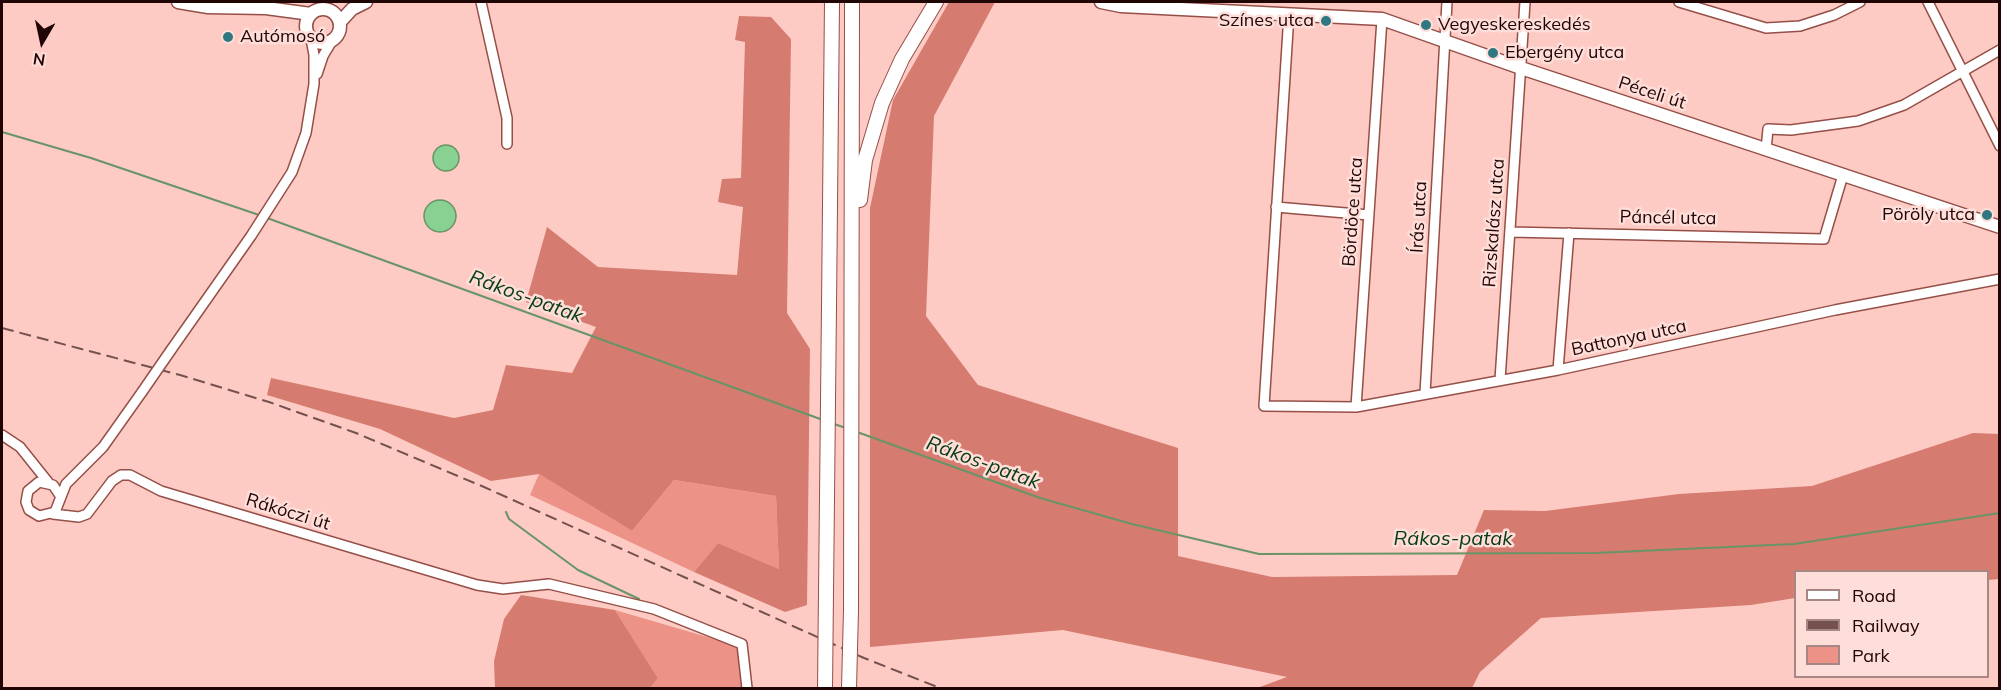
<!DOCTYPE html>
<html>
<head>
<meta charset="utf-8">
<style>
  body { margin:0 }
  #map { position:relative; width:2001px; height:690px; overflow:hidden; background:#fdcbc4; font-family:Mulish,sans-serif }
  canvas { display:block }
  .frame { position:absolute; inset:0; border:3px solid #1f0504; pointer-events:none }
  .legend { position:absolute; left:1794px; top:570px; width:195px; height:108px; box-sizing:border-box; background:#ffddd8; border:2px solid #a58783; margin:0; padding:8px 10px; list-style:none; font-size:18px; color:#1f0504 }
  .legend li { display:flex; align-items:center; gap:12px; height:30px }
  .legend b { width:30px; border:2px solid #a58783 }
  .north { position:absolute; left:12px; top:12px; width:60px; height:60px; -webkit-text-stroke:4px #ffddd8; paint-order:stroke; rotate:189deg; font-size:16px; font-weight:700; line-height:24px; text-align:center; color:#1f0504 }
  .north::after { content:''; display:block; margin:auto; width:21px; height:27px; background:#1f0504; clip-path:polygon(50% 0,100% 100%,50% 72%,0 100%) }
</style>
</head>
<body>
<div id="map">
<canvas width="2001" height="690"></canvas>
<div class="frame"></div>
<ul class="legend">
<li><b style="height:8px;background:#fff"></b>Road</li>
<li><b style="height:8px;background:#74514e"></b>Railway</li>
<li><b style="height:16px;background:#ed9287"></b>Park</li>
</ul>
<div class="north">N</div>
</div>
<script>
const ctx = document.querySelector('canvas').getContext('2d');
ctx.lineJoin = 'round';
function paint(path, color) {
  ctx.fillStyle = color;
  ctx.fill(path, 'evenodd');
}
function poly(rows) {
  const path = new Path2D();
  for (const r of rows) {
    if (r.length === 3) {
      path.moveTo(r[0] + r[2], r[1]);
      path.arc(r[0], r[1], r[2], 0, 2 * Math.PI);
      continue;
    }
    path.moveTo(r[0], r[1]);
    for (let i = 2; i < r.length; i += 2) path.lineTo(r[i], r[i + 1]);
  }
  return path;
}
function stroke(path, color, width, dash) {
  ctx.strokeStyle = color;
  ctx.lineWidth = width;
  ctx.lineCap = dash ? 'butt' : 'round';
  ctx.setLineDash(dash || []);
  ctx.stroke(path);
}
function write(font, color, halo, rows, align = 'center') {
  ctx.font = font + ' Mulish,sans-serif';
  ctx.lineWidth = 5;
  ctx.setLineDash([]);
  ctx.textBaseline = 'middle';
  ctx.strokeStyle = halo;
  ctx.fillStyle = color;
  for (const [text, x, y, turn = 0] of rows) {
    ctx.save();
    ctx.translate(x, y);
    ctx.rotate((+turn || 0) * Math.PI / 180);
    ctx.textAlign = isNaN(turn) ? turn : align;
    if (halo) ctx.strokeText(text, 0, 0);
    ctx.fillText(text, 0, 0);
    ctx.restore();
  }
}
paint(poly([
  [539,474,632,531,674,480,776,496,779,569,718,543,694,572,530,495],
  [615,610,745,648,749,688,650,688,658,678]
]), '#ed9287');
paint(poly([
  [949,2,995,2,934,116,926,316,978,385,1178,448,1178,556,1272,577,1457,575,1484,510,1545,511,1679,494,1812,486,1973,433,1999,434,1999,579,1988,580,1988,572,1796,572,1795,598,1751,605,1541,618,1480,672,1472,688,1257,688,1287,677,1063,630,870,647,870,208,893,100],
  [739,16,771,17,791,39,787,313,810,349,807,605,785,612,694,572,718,543,779,569,776,496,674,480,632,531,539,474,491,481,380,429,267,395,271,378,454,418,493,410,506,365,572,373,596,327,526,302,547,227,598,267,737,275,743,207,718,202,722,179,741,178,745,42,735,40],
  [521,595,615,610,658,678,650,688,495,688,494,661,504,619]
]), '#d67b6f');
const water = poly([
  [446,158,13],
  [440,216,16]
]);
paint(water, '#88d192');
stroke(water, '#689467', 1.5);
stroke(poly([
  [2,132,91,158,262,216],
  [267,218,823,420],
  [834,424,846,428],
  [857,432,1040,498,1132,524,1259,554,1595,553,1794,544,2000,513],
  [506,512,509,519,578,570,639,599]
]), '#689467', 2);
const minor = poly([
  [481,2,507,118,507,144],
  [1679,2,1766,28,1800,26,1834,15,1860,2],
  [1928,2,2000,146],
  [1289,14,1264,406,1356,407,1558,370,1835,310,2000,279],
  [317,74,323,56,332,41],
  [1766,150,1768,129,1791,130,1858,121,1904,105,2000,50],
  [1276,207,1369,215],
  [1510,232,1824,239,1843,175],
  [171,350,251,236,292,172,306,133,314,84,314,55,311,39],
  [1558,370,1569,233],
  [1500,380,1525,2],
  [1425,394,1447,2],
  [1356,407,1382,19],
  [2,435,20,447,48,482],
  [61,497,53,485,39,482,28,491,26,502,29,510,39,516,55,512,66,484,103,447,142,392],
  [53,514,79,517,87,514,112,481,121,475,130,475,161,491,477,585,503,589,549,584,654,609,742,644,747,688]
]);
const major = poly([
  [178,2,208,7,266,8,311,14],
  [1101,2,1121,6,1382,19,1521,68,2000,227],
  [323,26,17],
  [340,22,352,9,366,2]
]);
const highway = poly([
  [860,200,865,160,882,103,902,59,936,2],
  [829,306,832,2],
  [851,610,852,2]
]);
stroke(minor, '#964f47', 12);
stroke(major, '#964f47', 15);
stroke(highway, '#964f47', 16);
stroke(minor, '#fff', 9);
stroke(major, '#fff', 12);
stroke(highway, '#fff', 14);
stroke(poly([
  [2,328,180,375,269,402,356,433,484,487,864,658,940,688]
]), '#74514e', 2, [12, 6]);
const minorBridge = poly([
  [142,392,171,350]
]);
const highwayBridge = poly([
  [825,688,829,306],
  [849,688,851,610]
]);
stroke(minorBridge, '#964f47', 12, []);
stroke(highwayBridge, '#964f47', 16, []);
stroke(minorBridge, '#fff', 9);
stroke(highwayBridge, '#fff', 14);
for (const [x, y, r, color] of [
  [1326,21,6,"#2f7781"],
  [1426,25,6,"#2f7781"],
  [228,37,6,"#2f7781"],
  [1493,53,6,"#2f7781"],
  [1987,215,6,"#2f7781"]
]) {
  const dot = new Path2D();
  dot.arc(x, y, r, 0, 2 * Math.PI);
  ctx.fillStyle = color;
  ctx.fill(dot);
  stroke(dot, '#ffddd8', 2);
}
write('18px', '#1f0504', '#ffddd8', [
  ["Színes utca",1314,21,"right"],
  ["Vegyeskereskedés",1438,25],
  ["Autómosó",240,37],
  ["Ebergény utca",1505,53],
  ["Pöröly utca",1975,215,"right"]
], 'left');
write('18px', '#1f0504', '#ffddd8', [
  ["Péceli út",1652,93,18],
  ["Bördöce utca",1353,212,-86],
  ["Írás utca",1419,217,-87],
  ["Páncél utca",1668,218,1],
  ["Rizskalász utca",1494,223,-86],
  ["Battonya utca",1629,338,-12],
  ["Rákóczi út",288,512,17]
]);
write('italic 20px', '#033c14', '#ffddd8', [
  ["Rákos-patak",526,297,20],
  ["Rákos-patak",983,463,20],
  ["Rákos-patak",1453,539]
]);
</script>
</body>
</html>
